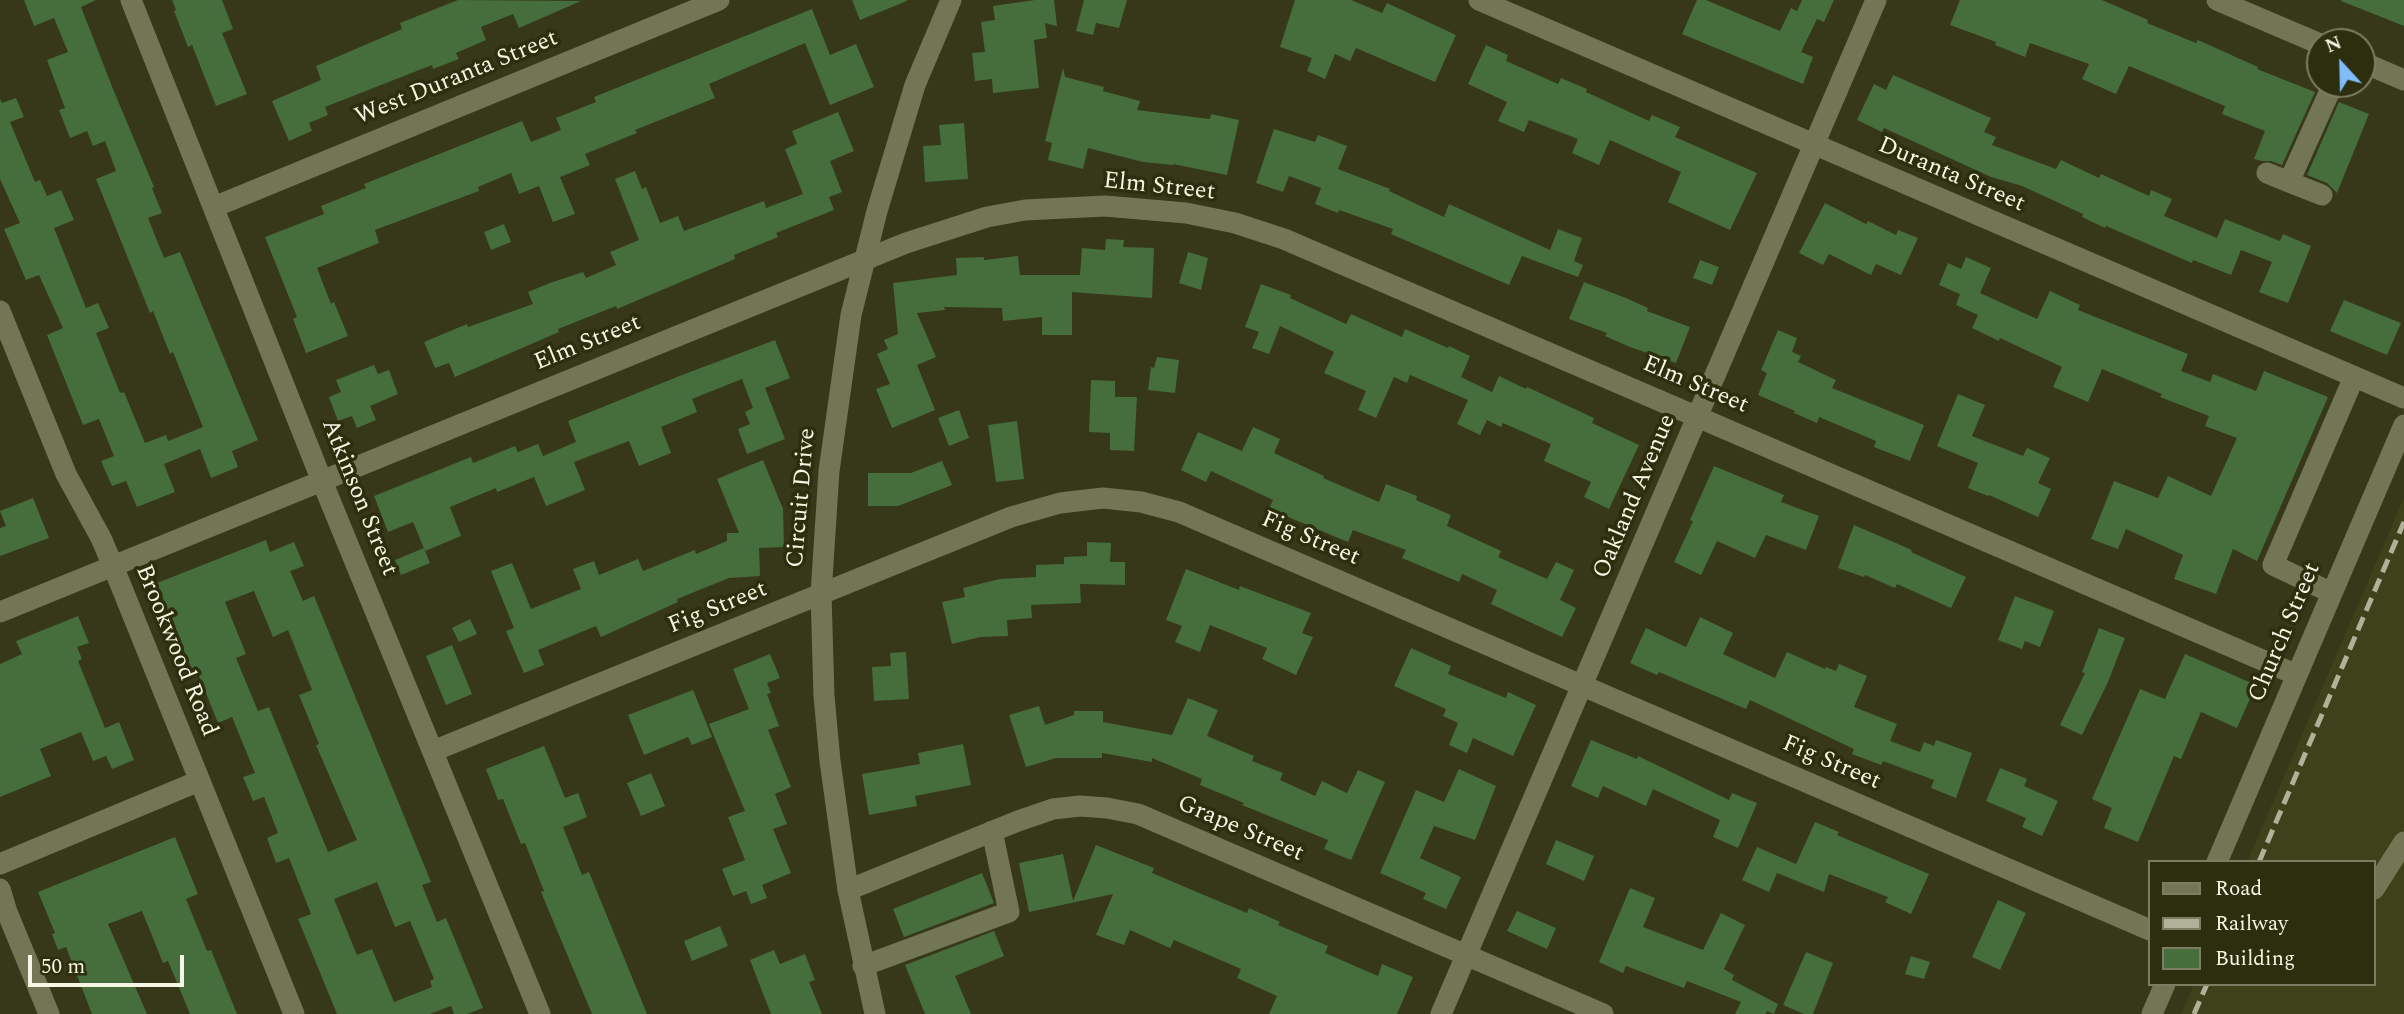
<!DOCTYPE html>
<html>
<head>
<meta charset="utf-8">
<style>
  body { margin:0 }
  #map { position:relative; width:2404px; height:1014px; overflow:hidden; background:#363819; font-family:Spectral,serif }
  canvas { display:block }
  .legend { position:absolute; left:2148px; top:860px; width:228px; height:126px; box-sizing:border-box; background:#2c2e0e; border:2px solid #7c7e64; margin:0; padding:9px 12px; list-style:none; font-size:21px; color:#f5f7e4 }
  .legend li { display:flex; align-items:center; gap:14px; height:35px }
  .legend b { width:35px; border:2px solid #7c7e64 }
  .north { position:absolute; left:2306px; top:28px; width:70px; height:70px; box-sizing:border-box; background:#2c2e0e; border:2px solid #7c7e64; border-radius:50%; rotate:338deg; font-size:19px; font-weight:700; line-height:28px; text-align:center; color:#f5f7e4 }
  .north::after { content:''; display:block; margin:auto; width:24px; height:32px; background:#7fbdfa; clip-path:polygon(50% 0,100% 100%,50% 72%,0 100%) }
  .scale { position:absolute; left:28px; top:955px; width:156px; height:32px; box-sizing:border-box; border:4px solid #f5f7e4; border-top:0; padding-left:9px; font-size:21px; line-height:24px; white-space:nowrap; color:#f5f7e4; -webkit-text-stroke:5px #2c2e0e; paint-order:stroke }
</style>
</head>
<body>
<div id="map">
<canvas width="2404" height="1014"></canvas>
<ul class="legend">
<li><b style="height:9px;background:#737654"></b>Road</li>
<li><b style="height:9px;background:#afb199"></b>Railway</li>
<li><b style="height:19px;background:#466d3c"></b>Building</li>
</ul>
<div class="north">N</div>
<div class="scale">50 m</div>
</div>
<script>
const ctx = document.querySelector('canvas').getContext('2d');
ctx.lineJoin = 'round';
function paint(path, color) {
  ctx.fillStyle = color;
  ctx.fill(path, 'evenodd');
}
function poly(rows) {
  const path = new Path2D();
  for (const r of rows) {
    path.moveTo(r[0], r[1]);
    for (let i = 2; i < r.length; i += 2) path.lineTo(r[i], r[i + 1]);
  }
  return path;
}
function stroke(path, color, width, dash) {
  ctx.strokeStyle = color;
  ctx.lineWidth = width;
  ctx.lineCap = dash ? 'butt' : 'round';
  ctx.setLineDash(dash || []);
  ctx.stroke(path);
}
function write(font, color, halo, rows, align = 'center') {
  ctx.font = font + ' Spectral,serif';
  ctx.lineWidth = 7;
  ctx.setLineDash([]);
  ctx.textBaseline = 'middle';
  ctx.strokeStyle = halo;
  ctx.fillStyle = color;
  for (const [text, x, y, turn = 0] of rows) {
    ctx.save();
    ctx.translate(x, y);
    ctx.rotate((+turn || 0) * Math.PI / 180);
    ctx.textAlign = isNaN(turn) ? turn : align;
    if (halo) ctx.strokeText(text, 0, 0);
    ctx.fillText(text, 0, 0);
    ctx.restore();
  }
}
paint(poly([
  [2404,498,2404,1014,2181,1014,2194,984,2374,984,2374,862,2247,862]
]), '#3f411a');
paint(poly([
  [24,0,96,0,81,7,113,89,154,187,152,188,162,213,148,218,164,258,180,252,258,440,232,451,238,467,211,478,200,449,164,464,175,492,137,507,126,481,112,486,101,461,114,456,99,419,83,425,47,335,63,328,39,275,26,280,4,229,20,223,0,179,0,99,2,103,16,98,24,117,10,122,35,182,40,180,47,196,61,190,74,220,54,228,86,308,98,303,109,328,96,333,120,393,124,392,145,443,166,435,168,441,203,427,173,352,170,354,153,311,150,313,96,179,116,171,105,141,93,146,87,131,70,138,59,110,65,108,47,60,68,52,54,18,34,26],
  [172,0,222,0,233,29,222,33,247,94,216,106,192,45,188,47,174,11,176,10],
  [458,0,581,1,519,28,513,14,481,27,486,40,456,53,459,59,433,69,432,65,325,107,328,115,309,123,312,131,289,141,272,101,321,80,316,66,402,29,400,23],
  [852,0,907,0,907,1,860,20],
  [1035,0,1054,0,1057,26,1045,23,1047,38,1034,40,1039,88,993,93,992,79,975,81,972,53,985,52,981,22,995,20,993,6],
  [1084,0,1127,0,1119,28,1096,23,1093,35,1076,31],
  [1295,0,1351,0,1382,13,1387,3,1456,35,1435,82,1356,48,1350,61,1335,54,1325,79,1307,71,1312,58,1280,47],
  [1697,0,1706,0,1780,31,1791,8,1797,11,1802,0,1834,0,1824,22,1817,19,1801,52,1813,57,1803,84,1682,34],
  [1960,0,2102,0,2148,20,2147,23,2196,43,2198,40,2258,67,2257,69,2315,92,2282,165,2271,161,2262,161,2254,159,2265,131,2222,114,2225,106,2129,66,2116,94,2082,79,2089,64,2030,43,2025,57,1995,45,1996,42,1950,25],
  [2342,0,2404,0,2404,26,2341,1],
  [812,9,830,55,856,44,874,87,830,105,805,43,709,84,715,98,635,130,637,133,585,154,590,165,560,177,575,214,553,222,539,186,519,194,511,173,478,187,479,191,375,230,379,243,317,268,331,304,334,302,348,336,306,353,293,319,297,317,265,237,324,214,321,206,366,188,364,184,522,121,531,142,561,130,556,118,596,102,594,97],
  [1486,45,1508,55,1506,61,1558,84,1561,78,1587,89,1586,92,1649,121,1652,115,1680,127,1675,137,1757,173,1730,230,1668,202,1681,172,1610,140,1599,165,1572,153,1578,139,1529,120,1524,132,1498,121,1507,102,1468,84],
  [1063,68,1065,77,1104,87,1103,91,1140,101,1137,110,1210,119,1211,114,1239,120,1227,175,1173,164,1173,165,1143,162,1088,148,1083,169,1048,160,1052,143,1045,141],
  [1893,75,1991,118,1984,132,1996,137,1992,145,2056,169,2061,160,2099,178,2101,174,2149,196,2151,190,2172,199,2164,216,2217,238,2225,219,2280,241,2283,234,2311,246,2288,303,2259,292,2272,262,2241,250,2231,275,2193,260,2192,263,2106,226,2105,228,2082,217,2083,214,2022,186,1991,177,1884,128,1882,132,1857,120,1874,84,1886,90],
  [2339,102,2369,114,2337,193,2327,183,2307,175],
  [838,112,854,151,830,161,842,192,829,197,834,210,776,233,778,237,734,255,735,259,617,309,616,306,558,329,559,332,455,377,449,363,435,368,424,342,467,324,468,327,533,304,528,292,550,283,583,272,586,278,616,265,610,252,639,240,615,179,635,171,642,189,646,187,660,223,678,216,684,231,764,201,766,208,803,194,785,149,797,144,792,131],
  [964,123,968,179,925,182,923,146,941,145,939,125],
  [1274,129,1315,142,1318,135,1347,146,1338,169,1390,189,1389,191,1444,217,1449,204,1550,250,1558,229,1582,238,1574,261,1583,265,1578,277,1522,256,1509,285,1391,234,1393,229,1339,210,1338,213,1315,204,1321,188,1289,176,1283,192,1256,183],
  [1825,203,1866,224,1868,221,1896,235,1898,230,1918,238,1901,275,1876,264,1871,275,1829,254,1823,265,1799,253],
  [504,224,511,242,491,250,484,232],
  [1106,239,1124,240,1123,247,1154,248,1152,298,1072,292,1072,335,1042,335,1042,317,1003,321,1002,308,944,307,945,310,917,313,936,357,917,365,935,410,892,428,876,389,890,384,877,354,888,349,884,340,898,334,893,283,957,275,956,258,984,257,984,260,1018,256,1020,275,1080,275,1082,248,1105,250],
  [1188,252,1208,258,1201,290,1179,283],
  [1966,257,1991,268,1980,293,2037,319,2050,291,2080,305,2078,310,2188,354,2181,371,2210,382,2213,374,2256,391,2264,371,2328,397,2257,561,2233,549,2216,594,2174,579,2183,555,2126,529,2118,549,2091,539,2114,481,2158,498,2168,476,2211,496,2237,438,2205,426,2209,416,2160,397,2162,394,2102,369,2088,402,2053,387,2062,367,2000,338,1999,341,1972,328,1978,315,1956,305,1960,294,1939,285,1948,263,1961,269],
  [1700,260,1719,267,1712,285,1693,278],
  [1584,282,1626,298,1648,308,1647,311,1690,327,1676,363,1630,347,1605,336,1607,333,1569,319],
  [1261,284,1291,295,1290,298,1346,324,1351,314,1402,337,1405,329,1448,348,1449,346,1470,356,1461,377,1492,392,1499,376,1526,389,1527,387,1594,418,1592,423,1639,445,1609,509,1584,497,1591,482,1544,461,1551,444,1503,423,1501,427,1487,420,1480,435,1457,424,1468,400,1410,375,1407,383,1394,377,1376,418,1358,410,1366,391,1324,373,1334,352,1280,326,1269,354,1252,348,1259,332,1245,327],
  [2344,300,2401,323,2387,355,2330,331],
  [1778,330,1797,338,1792,352,1801,356,1798,362,1836,380,1832,388,1924,425,1910,461,1874,447,1876,441,1819,417,1817,423,1794,413,1795,411,1758,395,1767,373,1761,370],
  [775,340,790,378,765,388,785,439,747,454,738,429,750,424,745,412,753,408,742,379,692,399,697,412,661,427,671,453,639,466,629,441,574,462,585,490,546,506,534,477,497,492,496,488,450,507,461,536,425,551,413,522,388,532,374,496,471,457,473,463,515,446,518,452,538,444,543,456,576,442,568,421,682,375],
  [1157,357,1179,360,1175,393,1148,390,1151,367,1154,368],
  [374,365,378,374,389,370,398,394,370,406,376,420,357,428,352,416,338,421,329,397,341,392,336,380],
  [1091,380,1115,381,1115,397,1137,397,1134,451,1110,450,1110,433,1089,432],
  [1958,394,1985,405,1972,436,2023,456,2027,448,2050,458,2038,483,2051,489,2038,517,1989,495,1988,496,1968,488,1978,463,1937,446],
  [959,410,969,438,949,446,938,418],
  [1017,421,1024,479,996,482,988,425],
  [1253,427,1280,439,1274,453,1324,476,1323,478,1379,502,1386,484,1417,496,1416,500,1451,515,1447,526,1501,551,1498,557,1547,579,1556,562,1574,570,1560,600,1576,608,1562,637,1491,604,1497,590,1462,574,1459,582,1402,558,1406,550,1353,530,1348,542,1269,509,1273,500,1211,471,1206,482,1181,470,1198,432,1242,451],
  [763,460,783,509,784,547,759,548,760,576,729,578,677,599,678,602,601,637,596,626,538,650,544,665,524,673,506,631,514,628,491,571,512,563,531,609,581,589,573,569,594,561,599,575,638,559,643,571,695,550,696,554,727,541,727,533,739,533,717,479],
  [942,461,952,485,898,506,868,506,868,473,911,473],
  [1714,466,1784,495,1781,502,1819,516,1806,550,1766,535,1755,558,1717,541,1701,575,1674,562,1693,521,1690,520],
  [33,498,49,538,0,556,0,528,6,526,0,511],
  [1854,525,1912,550,1911,552,1966,577,1951,608,1897,584,1895,588,1865,575,1864,577,1838,568],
  [266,540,270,552,294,542,304,566,290,571,303,601,314,596,431,882,422,885,437,922,446,918,483,1008,467,1014,454,1014,451,1006,430,1014,337,1014,298,919,311,914,289,858,276,863,267,838,278,833,264,797,253,801,243,777,255,773,232,717,218,723,198,673,194,675,157,583],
  [254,591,273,637,288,630,312,690,299,695,319,744,316,745,357,840,328,852,269,707,258,711,236,658,246,654,225,602],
  [377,882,395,927,410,921,434,979,430,981,432,987,394,1002,372,949,357,955,334,899],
  [1087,542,1111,543,1110,562,1125,562,1125,585,1080,584,1081,603,1031,605,1032,618,1007,620,1008,636,980,637,952,644,942,602,965,597,963,588,1000,579,1036,577,1036,565,1064,564,1064,557,1087,556],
  [424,548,430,563,401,575,395,560],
  [1186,569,1239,590,1240,586,1311,613,1302,633,1313,637,1296,675,1262,659,1267,648,1210,625,1200,652,1175,642,1182,626,1166,620],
  [2015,596,2054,611,2040,647,2025,641,2022,649,1998,640],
  [78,616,89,643,77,647,82,659,78,661,105,728,119,722,134,760,112,769,106,756,93,761,81,732,40,749,51,776,0,797,0,664,22,654,16,641],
  [1700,617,1733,633,1723,654,1775,678,1787,652,1825,669,1826,667,1836,671,1839,664,1867,676,1854,707,1897,724,1890,741,1920,752,1924,742,1934,746,1936,740,1972,753,1956,798,1931,788,1934,780,1883,761,1881,765,1852,754,1854,749,1750,700,1746,709,1659,672,1657,675,1630,663,1646,628,1686,647],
  [470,619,477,634,459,642,452,628],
  [2099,628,2125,638,2108,682,2082,735,2060,725,2085,673,2082,672],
  [452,645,472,694,446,705,426,656],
  [1411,648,1451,666,1448,674,1506,698,1508,692,1536,705,1513,756,1473,738,1467,753,1449,745,1458,723,1443,716,1446,709,1394,686],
  [906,652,909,699,874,701,872,667,891,666,890,653],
  [770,654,780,678,767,683,771,693,767,694,779,726,768,730,791,787,775,794,787,824,773,829,791,873,762,885,767,898,751,904,746,891,733,896,722,869,745,860,728,817,745,811,709,724,749,709,733,669],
  [2185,654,2256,685,2237,728,2201,712,2181,759,2174,756,2138,842,2104,828,2112,808,2092,799,2140,689,2165,699],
  [693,690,712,737,692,745,688,737,644,755,628,715],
  [1188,698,1218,710,1207,736,1254,756,1252,761,1283,773,1280,780,1315,796,1322,781,1347,793,1358,770,1385,782,1351,860,1324,849,1328,840,1242,805,1244,803,1200,785,1202,779,1152,758,1152,762,1102,753,1102,758,1056,758,1026,767,1009,715,1039,706,1045,725,1074,715,1074,711,1103,711,1103,722,1172,735],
  [1591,740,1637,759,1638,756,1729,800,1732,793,1757,803,1738,848,1713,837,1720,820,1653,789,1646,806,1603,786,1598,798,1571,786],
  [963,744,971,785,915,796,917,806,869,815,862,774,920,764,918,753],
  [544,746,565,798,578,793,587,817,563,827,582,875,589,872,647,1014,592,1014,541,892,544,891,525,843,521,844,503,799,498,800,486,769],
  [2000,768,2027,779,2024,786,2058,801,2042,836,2022,827,2026,818,1986,801],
  [1459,769,1496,786,1475,840,1434,826,1420,858,1461,877,1446,909,1423,899,1426,893,1380,873,1416,790,1444,802],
  [651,773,665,806,641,816,627,783],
  [1815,822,1839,832,1837,835,1929,874,1911,914,1885,902,1888,897,1829,874,1824,892,1777,873,1769,892,1742,880,1757,847,1796,864],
  [175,837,198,894,186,899,207,951,211,950,237,1014,190,1014,168,961,163,963,142,911,108,924,147,1014,92,1014,66,947,58,950,52,934,55,933,38,892],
  [1556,840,1594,856,1584,881,1546,864],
  [1096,845,1154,868,1152,873,1204,895,1247,913,1249,908,1280,922,1278,925,1328,946,1325,953,1378,976,1382,964,1413,977,1397,1014,1269,1014,1277,996,1237,978,1241,969,1174,940,1170,948,1130,930,1124,945,1096,935,1113,894,1029,912,1019,863,1063,854,1073,901],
  [982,873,994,903,904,937,893,909],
  [1630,888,1655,898,1643,927,1703,950,1721,913,1745,925,1724,969,1734,975,1732,980,1778,1004,1774,1014,1767,1011,1766,1014,1735,1014,1741,1002,1687,981,1684,988,1626,966,1623,973,1599,962],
  [1998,900,2026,913,2000,970,1972,957],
  [1517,911,1556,928,1547,949,1507,931],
  [720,926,728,946,692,961,684,941],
  [994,931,1004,956,955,976,971,1014,925,1014,905,965],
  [774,950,780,964,805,954,815,980,809,982,822,1014,771,1014,750,960],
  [1806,952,1833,963,1813,1014,1804,1014,1783,1005],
  [1911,956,1930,962,1924,979,1905,974]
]), '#466d3c');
stroke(poly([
  [131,0,322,481,540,1014],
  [1479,0,2404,398],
  [2217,0,2320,44],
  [2362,62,2404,80],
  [2267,173,2289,182,2333,84],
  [2289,182,2322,195],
  [214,207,719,0],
  [0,311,66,474,101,538,113,566,294,1014],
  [2332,593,2273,565,2354,377],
  [0,612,906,243,987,217,1025,210,1105,206,1186,213,1235,223,1284,239,2297,675],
  [433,751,1011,517,1060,503,1103,498,1141,502,1179,512,2150,930],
  [2217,862,2404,425],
  [0,864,199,781],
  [0,889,7,912,49,1014],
  [2374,889,2404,842],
  [848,890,1018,821,1053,809,1080,806,1107,808,1138,814,1603,1014],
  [863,966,1009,912,992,831],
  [875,1014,848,890,830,761,824,696,821,594,829,471,851,315,877,211,915,85,951,0],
  [1441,1014,1876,0],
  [2152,1014,2165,984]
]), '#737654', 21);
stroke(poly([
  [2259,862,2404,522],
  [2194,1014,2207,984]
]), '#afb199', 5, [14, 7]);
write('24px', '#f5f7e4', '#2c2e0e', [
  ["West Duranta Street",457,79,-22],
  ["Duranta Street",1951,176,23],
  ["Elm Street",1159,188,6],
  ["Elm Street",588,344,-22],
  ["Elm Street",1695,386,23],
  ["Oakland Avenue",1636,497,-67],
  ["Atkinson Street",358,498,68],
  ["Circuit Drive",803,498,-85],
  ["Fig Street",1310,540,23],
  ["Fig Street",718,609,-22],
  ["Church Street",2286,633,-67],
  ["Brookwood Road",175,651,68],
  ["Fig Street",1831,764,23],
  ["Grape Street",1240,830,23]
]);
</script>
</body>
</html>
